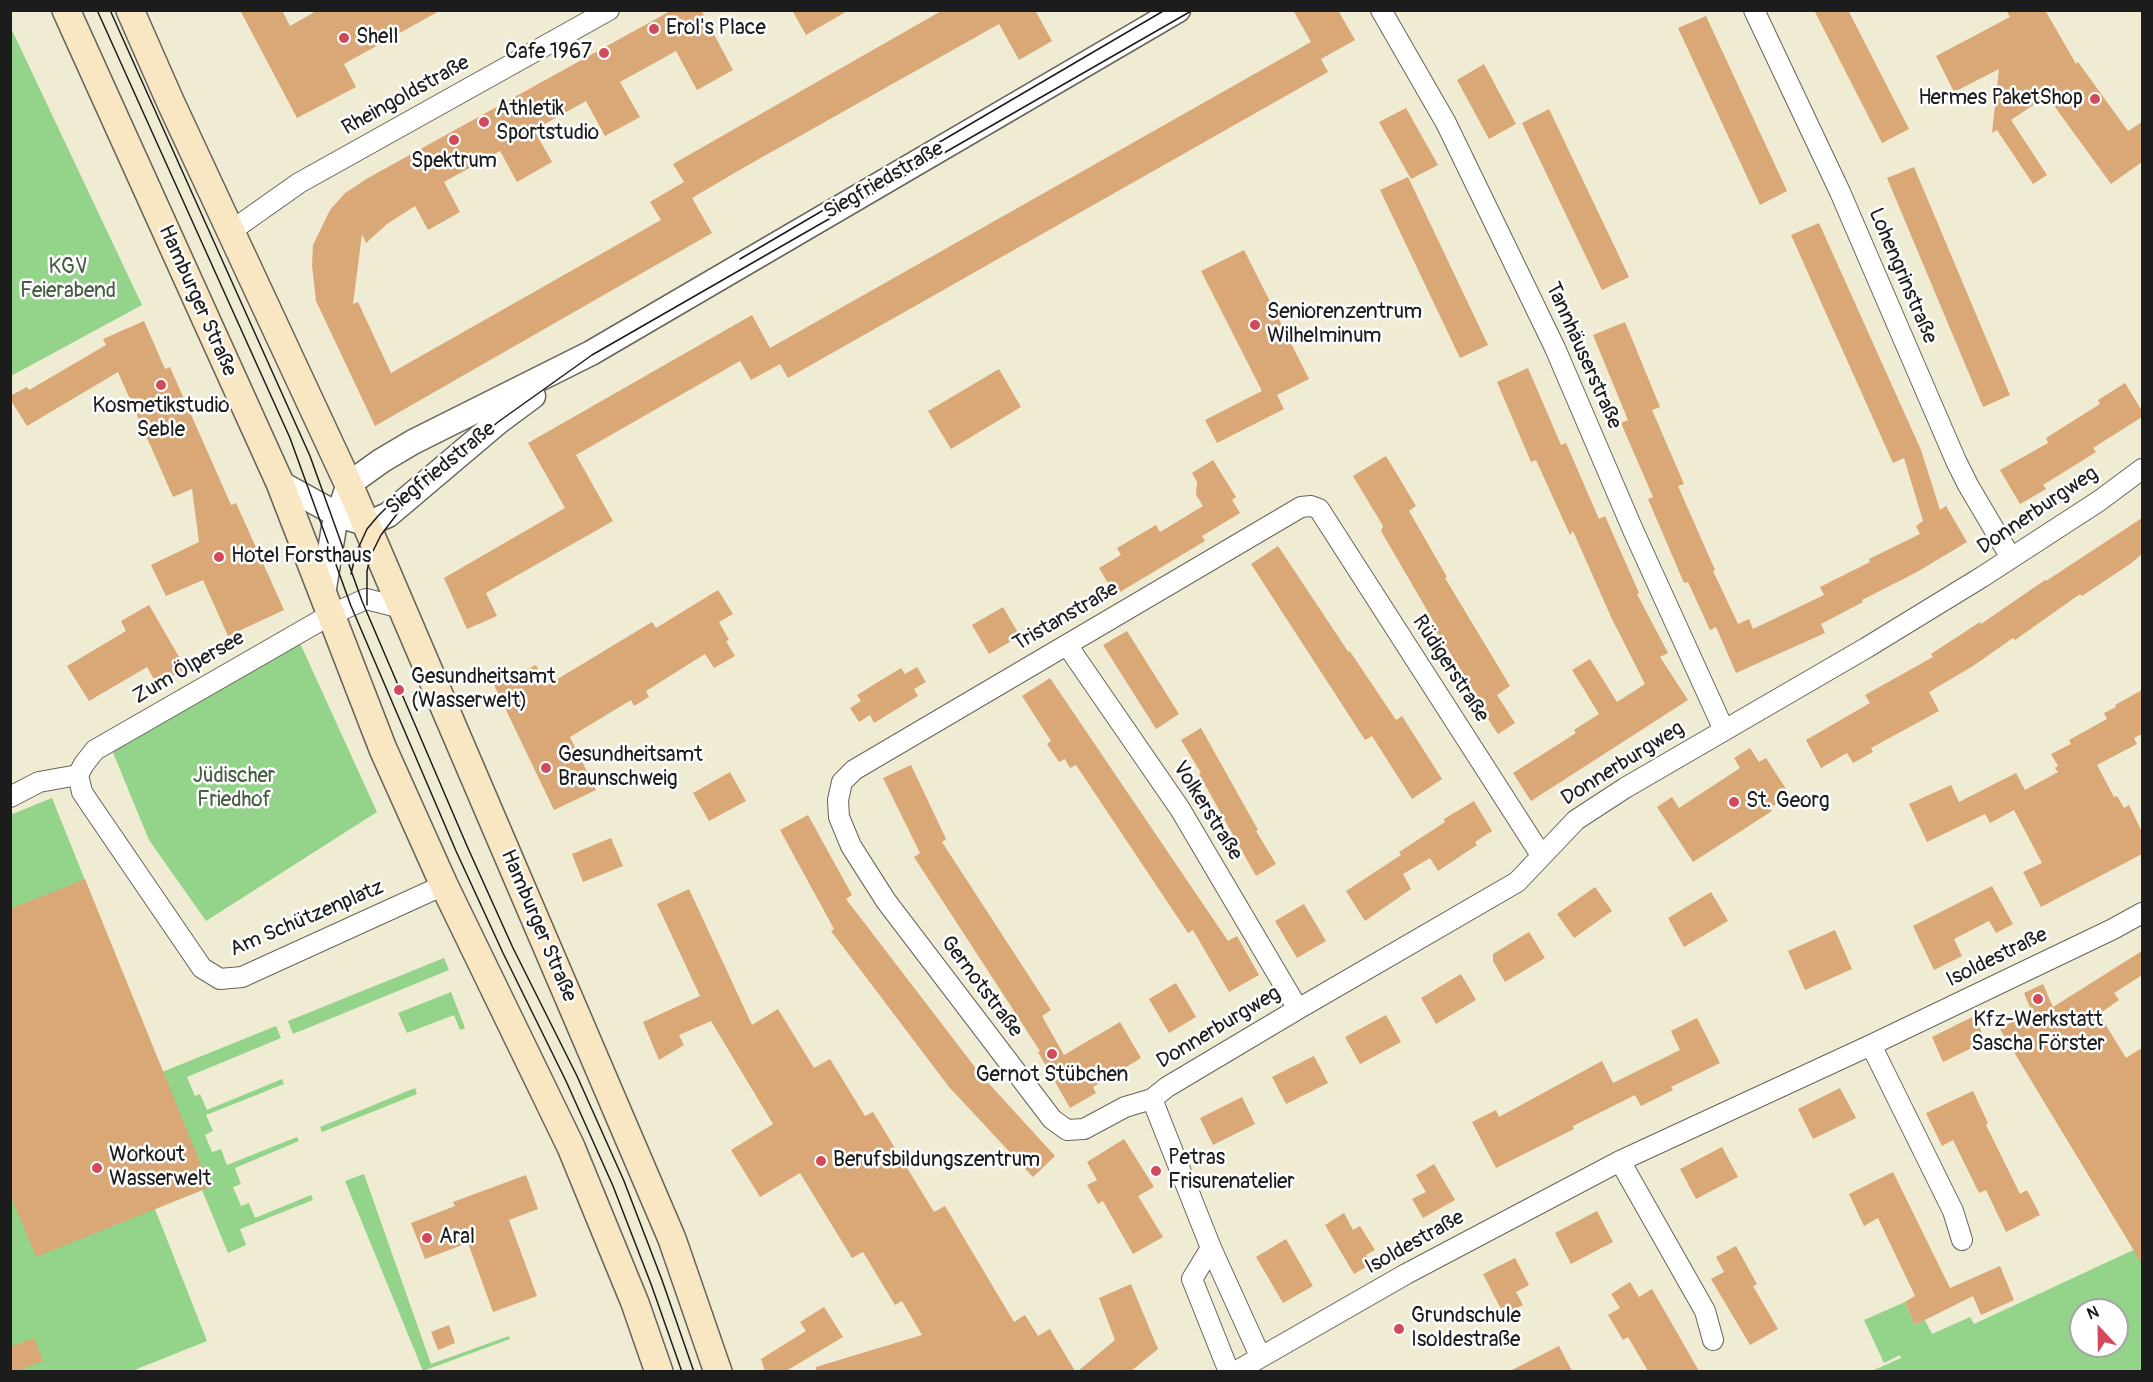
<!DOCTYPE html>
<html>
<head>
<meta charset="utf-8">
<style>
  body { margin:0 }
  #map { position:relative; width:2153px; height:1382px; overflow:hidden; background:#f0ebd3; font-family:Pangolin,sans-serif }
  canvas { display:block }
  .frame { position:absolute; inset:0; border:12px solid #1c1c1c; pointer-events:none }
  .north { position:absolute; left:2069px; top:1298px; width:60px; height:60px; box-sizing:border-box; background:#fff; border:2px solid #a4a4a4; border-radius:50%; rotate:338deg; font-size:16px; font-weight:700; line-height:24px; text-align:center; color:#1c1c1c }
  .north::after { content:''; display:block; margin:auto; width:21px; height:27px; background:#d1495b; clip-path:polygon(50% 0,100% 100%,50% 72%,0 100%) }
</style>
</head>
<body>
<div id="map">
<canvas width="2153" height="1382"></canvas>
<div class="frame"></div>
<div class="north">N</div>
</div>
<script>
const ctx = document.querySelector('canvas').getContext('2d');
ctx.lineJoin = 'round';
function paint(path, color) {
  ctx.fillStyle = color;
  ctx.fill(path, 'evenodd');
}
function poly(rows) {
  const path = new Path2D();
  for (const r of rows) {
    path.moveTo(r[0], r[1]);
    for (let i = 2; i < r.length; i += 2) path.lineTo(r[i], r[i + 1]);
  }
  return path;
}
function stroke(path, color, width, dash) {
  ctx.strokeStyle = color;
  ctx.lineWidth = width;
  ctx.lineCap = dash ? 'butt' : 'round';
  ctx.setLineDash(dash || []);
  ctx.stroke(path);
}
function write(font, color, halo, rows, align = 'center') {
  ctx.font = font + ' Pangolin,sans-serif';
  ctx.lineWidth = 5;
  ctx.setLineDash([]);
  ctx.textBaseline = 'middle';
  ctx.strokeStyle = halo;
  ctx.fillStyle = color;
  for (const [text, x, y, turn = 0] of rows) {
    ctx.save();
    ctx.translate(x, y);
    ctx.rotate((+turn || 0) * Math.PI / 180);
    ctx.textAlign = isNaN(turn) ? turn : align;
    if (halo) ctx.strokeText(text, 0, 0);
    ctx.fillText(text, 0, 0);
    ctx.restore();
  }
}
paint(poly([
  [10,26,142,305,11,376,10,376],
  [299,641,377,812,206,921,149,840,112,750],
  [52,798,162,1072,276,1026,281,1038,187,1077,195,1096,200,1094,207,1110,282,1079,284,1084,206,1115,213,1131,205,1135,212,1152,221,1149,227,1165,297,1137,299,1141,235,1168,241,1184,233,1187,241,1206,249,1203,255,1218,311,1195,313,1200,240,1229,246,1245,228,1253,202,1190,155,1209,207,1341,132,1371,11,1371,10,815],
  [444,958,449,970,293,1034,288,1021],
  [451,992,465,1028,460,1030,454,1015,407,1033,398,1013],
  [415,1088,417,1094,322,1132,320,1127],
  [364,1174,431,1364,509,1336,510,1339,423,1371,345,1181],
  [2142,1246,2142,1371,1872,1371,1901,1358,1900,1355,1884,1363,1864,1320,1905,1302,1915,1325,1925,1320,1932,1334,1970,1317,1974,1324],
  [2081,1310,2117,1310,2117,1346,2081,1346]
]), '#93d48a');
paint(poly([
  [240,10,282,10,290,26,318,10,441,10,344,64,356,87,297,118],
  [672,10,701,10,733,70,697,90,676,51,620,82,640,117,605,136,586,101,534,130,552,162,517,182,500,151,444,182,460,212,428,230,415,206,387,224,366,243,362,234,353,304,358,302,391,373,661,220,650,202,684,182,673,164,943,10,1035,10,1052,41,1019,60,999,24,743,168,692,198,712,233,375,426,316,301,312,265,313,245,330,210,345,193,368,178],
  [792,10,849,10,806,35],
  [1293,10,1338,10,1355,40,1321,59,1328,72,788,378,780,364,751,380,740,361,576,455,613,521,486,593,497,616,467,629,444,578,565,508,528,443,752,315,770,348,869,292,1311,42],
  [1814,10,1848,10,1909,129,1882,143],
  [2006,10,2045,10,2076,64,2078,62,2128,131,2142,122,2142,162,2111,184,2047,96,2011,120,2047,175,2033,184,1997,130,1992,133,1999,69,1954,92,1936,56,2010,17],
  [1706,16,1787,191,1760,205,1678,28],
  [1484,64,1516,124,1489,139,1457,80],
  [1406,108,1438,165,1411,179,1379,122],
  [1549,109,1629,277,1602,290,1522,123],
  [1914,167,2010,395,1983,407,1887,178],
  [1408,177,1488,345,1460,358,1380,190],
  [1819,223,1921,450,1940,510,1946,506,1967,542,1917,572,1862,600,1863,602,1821,624,1825,633,1736,673,1716,627,1710,630,1688,582,1684,583,1648,499,1653,497,1621,423,1628,420,1593,335,1625,322,1660,407,1652,410,1684,484,1678,486,1715,570,1713,571,1738,624,1749,619,1753,629,1824,595,1820,587,1870,562,1869,559,1920,534,1916,526,1923,521,1904,458,1893,463,1791,235],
  [1244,250,1309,379,1277,395,1284,409,1217,443,1205,420,1262,391,1201,271],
  [144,321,165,369,170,367,231,505,236,503,284,610,228,636,203,580,166,596,151,565,199,542,192,489,173,497,118,372,27,426,10,399,10,396,27,387,29,390,106,345,103,339],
  [1528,368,1561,445,1566,443,1599,519,1605,516,1639,593,1637,594,1668,653,1660,657,1688,700,1531,801,1513,773,1576,733,1574,730,1599,714,1572,670,1590,659,1617,702,1645,684,1611,617,1573,531,1570,535,1536,460,1531,462,1497,382],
  [999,369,1021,407,951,449,928,411],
  [2125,383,2142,411,2142,417,2093,448,2096,452,2043,485,2046,489,2020,504,2000,470,2048,443,2046,438,2100,404,2098,400],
  [1386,456,1416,506,1409,511,1447,577,1445,578,1510,686,1497,695,1515,723,1498,734,1486,716,1489,715,1437,632,1438,629,1381,531,1383,526,1353,476],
  [1213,460,1236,497,1232,500,1240,513,1202,536,1205,541,1115,595,1099,568,1121,555,1117,548,1156,525,1160,532,1203,506,1196,495,1197,482,1192,473],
  [2142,518,2142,554,2130,564,2082,596,2080,594,2015,640,2013,638,1973,666,1929,692,1939,711,1871,748,1873,752,1853,763,1847,753,1821,768,1806,740,1870,703,1865,695,1933,657,1931,654,1980,622,1981,624,2045,580,2046,581],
  [1278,546,1349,653,1349,650,1396,720,1402,716,1442,779,1412,799,1372,736,1365,740,1251,564],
  [718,590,733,614,719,622,729,640,726,641,735,656,714,668,705,654,646,691,649,697,634,706,631,700,570,737,596,790,554,810,494,685,536,665,546,686,652,622,656,628],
  [149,605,186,669,157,685,147,667,89,701,67,666,126,631,121,621],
  [1003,607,1020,636,989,654,972,625],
  [1127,631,1179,714,1156,729,1103,645],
  [917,667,926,682,914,689,918,696,874,723,870,715,859,722,850,708,861,701,857,695,901,668,905,674],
  [1050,678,1228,941,1237,936,1259,975,1229,992,1193,930,1188,933,1076,765,1070,768,1065,759,1059,762,1047,744,1051,741,1022,696],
  [2142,690,2142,734,2134,738,2137,744,2097,765,2114,797,2117,796,2124,808,2129,805,2142,832,2142,854,2041,907,2023,872,2042,863,2014,810,1990,823,1985,814,1927,842,1909,804,1951,785,1959,802,2016,773,2025,790,2058,772,2055,768,2058,766,2051,754,2071,744,2069,740,2107,719,2104,713,2116,707,2115,705],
  [1201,728,1258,830,1256,831,1276,864,1256,876,1199,774,1201,773,1181,740],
  [1750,748,1759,762,1766,758,1790,795,1770,808,1772,811,1693,862,1657,807,1672,797,1679,808,1740,768,1734,758],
  [911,765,946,839,942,842,1051,1010,1042,1016,1064,1055,1120,1022,1141,1058,1093,1087,1096,1093,1070,1108,1038,1052,1040,1051,914,857,920,853,883,778],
  [730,772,746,801,709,821,693,793],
  [1474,801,1492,831,1475,842,1477,845,1438,871,1430,858,1403,874,1411,889,1365,921,1346,891,1401,855,1399,852,1445,822,1444,819],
  [808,815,852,895,846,899,981,1075,1055,1156,1033,1177,949,1087,831,931,834,929,780,830],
  [611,838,623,866,583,882,572,854],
  [85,879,210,1187,36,1257,10,1194,10,909],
  [1992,886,2013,924,1996,933,1989,921,1954,939,1962,956,1934,970,1913,926],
  [1595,887,1612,911,1574,938,1557,914],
  [689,889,752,1025,778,1009,814,1068,830,1059,865,1116,873,1112,934,1212,945,1206,1014,1322,1025,1315,1038,1336,1050,1329,1075,1371,816,1371,816,1367,922,1335,902,1301,895,1305,863,1252,852,1258,800,1173,760,1197,731,1150,773,1124,711,1021,679,1035,684,1045,659,1060,643,1022,700,996,657,904],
  [1711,892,1728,921,1684,947,1668,918],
  [1304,904,1326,941,1297,958,1275,921],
  [1835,930,1852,969,1805,990,1788,951],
  [1529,932,1545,958,1505,982,1493,961,1493,954],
  [2142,951,2142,975,2114,993,2119,1000,2099,1014,2126,1058,2142,1048,2142,1264,2000,1029,2031,1010,2024,993,2043,984,2053,1007],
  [1461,974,1476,1000,1436,1024,1421,998],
  [1176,983,1196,1017,1169,1033,1149,999],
  [1386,1015,1401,1042,1360,1064,1345,1037],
  [1974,1016,1986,1041,1943,1062,1932,1037],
  [1697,1018,1720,1063,1671,1087,1673,1090,1641,1106,1635,1095,1573,1126,1574,1129,1496,1168,1472,1122,1496,1110,1499,1117,1602,1061,1613,1083,1680,1050,1671,1031],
  [1314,1056,1328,1083,1286,1104,1272,1077],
  [1840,1088,1856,1118,1813,1139,1798,1109],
  [1973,1091,1988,1123,1986,1125,2020,1194,2027,1190,2040,1215,2006,1232,1986,1190,1979,1193,1953,1140,1942,1146,1926,1113],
  [1242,1097,1255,1124,1213,1145,1200,1118],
  [1124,1139,1154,1187,1138,1196,1163,1237,1133,1254,1103,1201,1098,1204,1087,1185,1097,1180,1087,1162],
  [1722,1147,1738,1177,1696,1199,1680,1169],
  [1434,1164,1455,1200,1423,1218,1412,1199,1426,1192,1416,1175],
  [1893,1172,1950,1288,2000,1266,2014,1300,1981,1315,1973,1296,1915,1325,1905,1302,1915,1296,1878,1218,1864,1226,1849,1194],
  [526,1175,538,1209,509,1220,537,1296,493,1312,468,1243,425,1259,411,1223,455,1206,453,1202],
  [1597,1211,1613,1242,1571,1264,1555,1233],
  [1344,1213,1353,1230,1360,1226,1375,1250,1366,1255,1371,1264,1354,1274,1325,1225],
  [1286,1239,1313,1286,1283,1303,1256,1257],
  [1736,1246,1757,1284,1753,1286,1778,1329,1750,1345,1711,1279,1724,1272,1716,1257],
  [1515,1258,1529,1285,1516,1292,1523,1305,1504,1315,1483,1274],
  [1630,1282,1639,1297,1652,1289,1699,1371,1648,1371,1628,1337,1623,1340,1608,1315,1620,1308,1611,1294],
  [1131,1284,1158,1349,1131,1371,1078,1371,1115,1340,1099,1298],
  [824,1307,843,1337,786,1371,765,1371,761,1359,806,1331,800,1322],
  [449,1325,455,1343,438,1350,431,1332],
  [34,1338,43,1361,17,1371,10,1371,10,1347],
  [1559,1346,1572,1371,1510,1371]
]), '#d9a876');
const minor = poly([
  [1381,10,1446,123,1555,348,1633,530,1724,730],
  [1754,10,1840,192,1956,461,1968,485,2011,558],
  [231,231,299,183,609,10],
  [1067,645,1180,809,1298,1009],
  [78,775,82,792,90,804,202,968,220,979,242,977,444,885],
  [78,775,84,764,95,750,330,615,366,599,402,608],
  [10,797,39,782,78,775],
  [1871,1045,1953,1211,1962,1240],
  [1152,1099,1125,1107,1084,1129,1067,1130,1052,1119,886,901,851,846,839,817,838,800,842,782,854,770,1301,507,1311,506,1319,509,1541,855],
  [1620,1161,1705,1311,1713,1340],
  [1211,1248,1192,1279,1229,1372],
  [1260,1356,1211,1248,1152,1099,1167,1087,1298,1009,1517,882,1576,820,1625,788,1866,648,1982,577,2099,501,2142,469],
  [1235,1372,1406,1274,1620,1161,1871,1045,2113,929,2142,913]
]);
const tertiary = poly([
  [280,483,338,515,365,523,374,521,388,515,498,422,533,396],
  [323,594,334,527,349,484,381,461,413,442,591,353,1178,10]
]);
const secondary = poly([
  [66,10,280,483,383,749,444,885,571,1147,635,1303,659,1372],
  [130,10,170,101,354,496,672,1239,718,1372]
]);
stroke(minor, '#66645c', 22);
stroke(tertiary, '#66645c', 27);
stroke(secondary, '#66645c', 30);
stroke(minor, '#fff', 20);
stroke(tertiary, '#fff', 24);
stroke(secondary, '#f9e7c3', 27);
stroke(poly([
  [97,10,290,438,351,606,456,851,503,953,566,1081,613,1186,651,1284,682,1372],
  [110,10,310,456,362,601,467,846,513,948,577,1076,624,1181,662,1280,694,1372],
  [740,259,1165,10],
  [351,574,356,553,367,529,378,516,397,497,440,462],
  [367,605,367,571,371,555,381,535,400,510,428,483,498,422,592,355,1193,10]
]), '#1c1c1c', 1.5);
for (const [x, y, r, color] of [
  [654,29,6,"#d1495b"],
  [344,38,6,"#d1495b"],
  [604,53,6,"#d1495b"],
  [2095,99,6,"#d1495b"],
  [484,122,6,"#d1495b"],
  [454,140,6,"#d1495b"],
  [1255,325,6,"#d1495b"],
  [161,385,6,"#d1495b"],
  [219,557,6,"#d1495b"],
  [399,690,6,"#d1495b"],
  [546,768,6,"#d1495b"],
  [1734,802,6,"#d1495b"],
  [2038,999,6,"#d1495b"],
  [1052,1054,6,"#d1495b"],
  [821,1161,6,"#d1495b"],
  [97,1168,6,"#d1495b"],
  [1156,1171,6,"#d1495b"],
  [427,1238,6,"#d1495b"],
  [1399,1329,6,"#d1495b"]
]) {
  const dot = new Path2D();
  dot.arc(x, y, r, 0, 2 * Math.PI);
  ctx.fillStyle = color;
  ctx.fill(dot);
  stroke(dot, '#fff', 2);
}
write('21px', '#1c1c1c', '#fff', [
  ["Erol's Place",666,29],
  ["Shell",356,38],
  ["Cafe 1967",592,53,"right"],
  ["Hermes PaketShop",2083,99,"right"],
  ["Athletik",496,110],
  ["Sportstudio",496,134],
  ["Spektrum",454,162,"center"],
  ["Seniorenzentrum",1267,313],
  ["Wilhelminum",1267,337],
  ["Kosmetikstudio",161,407,"center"],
  ["Seble",161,431,"center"],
  ["Hotel Forsthaus",231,557],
  ["Gesundheitsamt",411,678],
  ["(Wasserwelt)",411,702],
  ["Gesundheitsamt",558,756],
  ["Braunschweig",558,780],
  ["St. Georg",1746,802],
  ["Kfz-Werkstatt",2038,1021,"center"],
  ["Sascha Förster",2038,1045,"center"],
  ["Gernot Stübchen",1052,1076,"center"],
  ["Workout",109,1156],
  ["Wasserwelt",109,1180],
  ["Petras",1168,1159],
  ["Frisurenatelier",1168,1183],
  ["Berufsbildungszentrum",833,1161],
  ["Aral",439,1238],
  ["Grundschule",1411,1317],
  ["Isoldestraße",1411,1341]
], 'left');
write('21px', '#1c1c1c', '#fff', [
  ["Rheingoldstraße",406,96,-29],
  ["Siegfriedstraße",884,181,-30],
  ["Lohengrinstraße",1902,276,67],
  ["Hamburger Straße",197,301,66],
  ["Tannhäuserstraße",1583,356,66],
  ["Siegfriedstraße",441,469,-39],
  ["Donnerburgweg",2038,511,-34],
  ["Tristanstraße",1066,617,-30],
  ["Zum Ölpersee",189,668,-30],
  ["Rüdigerstraße",1450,669,57],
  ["Donnerburgweg",1623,764,-32],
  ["Volkerstraße",1207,811,58],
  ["Am Schützenplatz",307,919,-23],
  ["Hamburger Straße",538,926,67],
  ["Isoldestraße",1997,958,-26],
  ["Gernotstraße",981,987,53],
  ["Donnerburgweg",1219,1028,-31],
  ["Isoldestraße",1415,1243,-29]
]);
write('21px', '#465c42', '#fff', [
  ["KGV",68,268],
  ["Feierabend",68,292],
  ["Jüdischer",234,777],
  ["Friedhof",234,801]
]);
</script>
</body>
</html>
